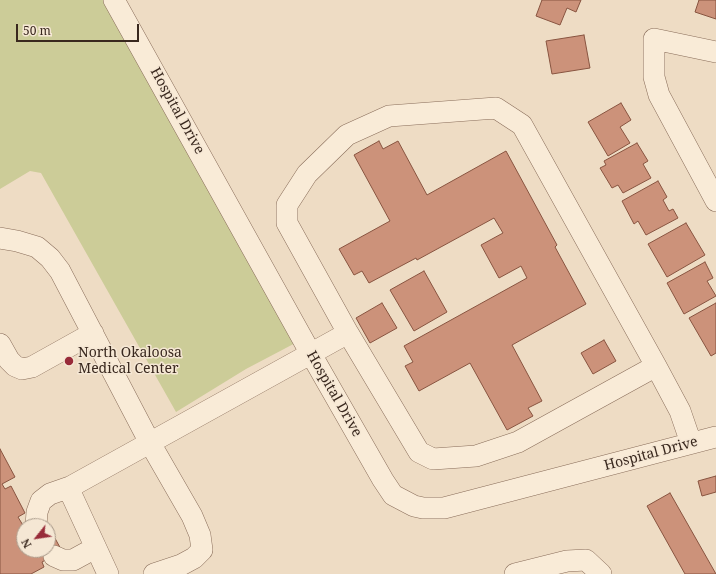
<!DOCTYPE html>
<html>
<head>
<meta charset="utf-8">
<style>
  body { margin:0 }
  #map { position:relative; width:716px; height:574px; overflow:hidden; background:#eedcc4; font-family:"Noto Serif",serif }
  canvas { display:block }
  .north { position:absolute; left:16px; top:518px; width:40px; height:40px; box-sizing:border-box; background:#f5e7d4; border:1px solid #aa9b8b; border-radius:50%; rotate:240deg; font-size:11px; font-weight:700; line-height:16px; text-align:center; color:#39281e }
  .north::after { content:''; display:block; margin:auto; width:14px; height:18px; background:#982b39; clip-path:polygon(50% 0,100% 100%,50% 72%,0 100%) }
  .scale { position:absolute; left:16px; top:24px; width:123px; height:18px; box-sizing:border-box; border:2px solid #39281e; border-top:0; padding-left:5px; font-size:12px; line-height:14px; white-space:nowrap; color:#39281e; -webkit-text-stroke:3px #f5e7d4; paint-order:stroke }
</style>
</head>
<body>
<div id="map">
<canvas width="716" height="574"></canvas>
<div class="north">N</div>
<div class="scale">50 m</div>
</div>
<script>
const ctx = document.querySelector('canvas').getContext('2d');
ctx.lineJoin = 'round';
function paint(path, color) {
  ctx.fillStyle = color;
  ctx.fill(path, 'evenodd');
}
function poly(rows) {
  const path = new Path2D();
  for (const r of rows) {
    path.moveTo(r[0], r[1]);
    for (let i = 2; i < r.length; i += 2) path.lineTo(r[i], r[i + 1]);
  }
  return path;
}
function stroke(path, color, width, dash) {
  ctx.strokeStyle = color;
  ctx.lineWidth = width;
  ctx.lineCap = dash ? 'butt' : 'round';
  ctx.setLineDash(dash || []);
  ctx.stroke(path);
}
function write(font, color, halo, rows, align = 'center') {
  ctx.font = font + ' "Noto Serif",serif';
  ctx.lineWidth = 3;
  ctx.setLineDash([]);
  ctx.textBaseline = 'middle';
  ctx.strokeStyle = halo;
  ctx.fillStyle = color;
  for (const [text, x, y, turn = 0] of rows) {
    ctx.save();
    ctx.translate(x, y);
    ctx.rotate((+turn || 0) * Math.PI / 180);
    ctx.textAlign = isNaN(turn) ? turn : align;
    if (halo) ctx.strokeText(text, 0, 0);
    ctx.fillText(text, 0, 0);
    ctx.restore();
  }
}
paint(poly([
  [0,0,109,0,303,339,246,369,176,412,41,173,30,171,0,189]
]), '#cccc98');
const building = poly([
  [542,0,581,0,576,12,567,8,560,25,536,16,542,0],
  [699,0,716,0,716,19,695,12,699,0],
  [584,35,590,68,552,74,546,41,584,35],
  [621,103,631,120,620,127,630,143,608,156,588,122,621,103],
  [379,141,383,149,398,141,427,195,506,151,557,245,555,247,586,304,512,345,542,401,528,408,533,416,507,430,470,363,419,391,405,366,413,362,404,346,527,278,521,266,499,278,481,245,503,233,494,218,417,260,416,258,369,283,362,271,354,275,339,249,390,221,354,155,379,141],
  [637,143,648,161,643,164,651,178,623,193,618,185,612,188,600,168,606,165,604,161,637,143],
  [658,181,667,197,663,200,669,211,673,209,678,218,646,235,638,221,634,224,622,201,658,181],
  [686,223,705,255,667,277,648,244,686,223],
  [705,262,713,278,707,281,716,296,684,314,667,283,705,262],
  [424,271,447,312,414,331,390,290,424,271],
  [382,303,397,328,370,343,356,318,382,303],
  [716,303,716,353,711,356,689,318,716,303],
  [604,340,616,361,593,374,581,353,604,340],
  [0,449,15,477,2,484,5,489,11,486,25,513,18,517,24,527,24,550,48,550,48,533,51,531,62,551,42,562,44,567,31,574,0,574,0,449],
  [716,476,716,492,702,496,698,481,716,476],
  [670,493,716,574,685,574,647,506,670,493]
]);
paint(building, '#cc927a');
stroke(building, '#885440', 1);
const minor = poly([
  [114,0,311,354,383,480,393,495,414,506,423,508,444,508,716,437],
  [716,52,654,39,654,77,659,95,716,201],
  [0,238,17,241,37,247,50,258,60,271,150,443,192,516,200,535,202,550,194,558,181,565,154,574],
  [0,344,9,360,15,366,22,369,32,367,93,333],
  [656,366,518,442,476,456,433,459,419,452,348,333,287,223,287,205,307,174,347,135,389,116,496,108,522,125,656,366,680,411,691,443],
  [36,526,37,512,41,501,50,494,70,487],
  [54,556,63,560,73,560,95,548],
  [108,574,72,496,70,487,348,333],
  [515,574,567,561,586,560,601,574]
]);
stroke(minor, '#896d5a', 22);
stroke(minor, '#f9ebd7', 21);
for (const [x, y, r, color] of [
  [69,361,5,"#982b39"]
]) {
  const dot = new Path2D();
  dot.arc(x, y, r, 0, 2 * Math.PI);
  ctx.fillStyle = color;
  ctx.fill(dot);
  stroke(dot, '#f5e7d4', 1.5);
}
write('14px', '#39281e', '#f5e7d4', [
  ["Hospital Drive",177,111,61],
  ["Hospital Drive",334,394,60],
  ["Hospital Drive",651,454,-15]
]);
write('14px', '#39281e', '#f5e7d4', [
  ["North Okaloosa",78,353],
  ["Medical Center",78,369]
], 'left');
</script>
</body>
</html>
